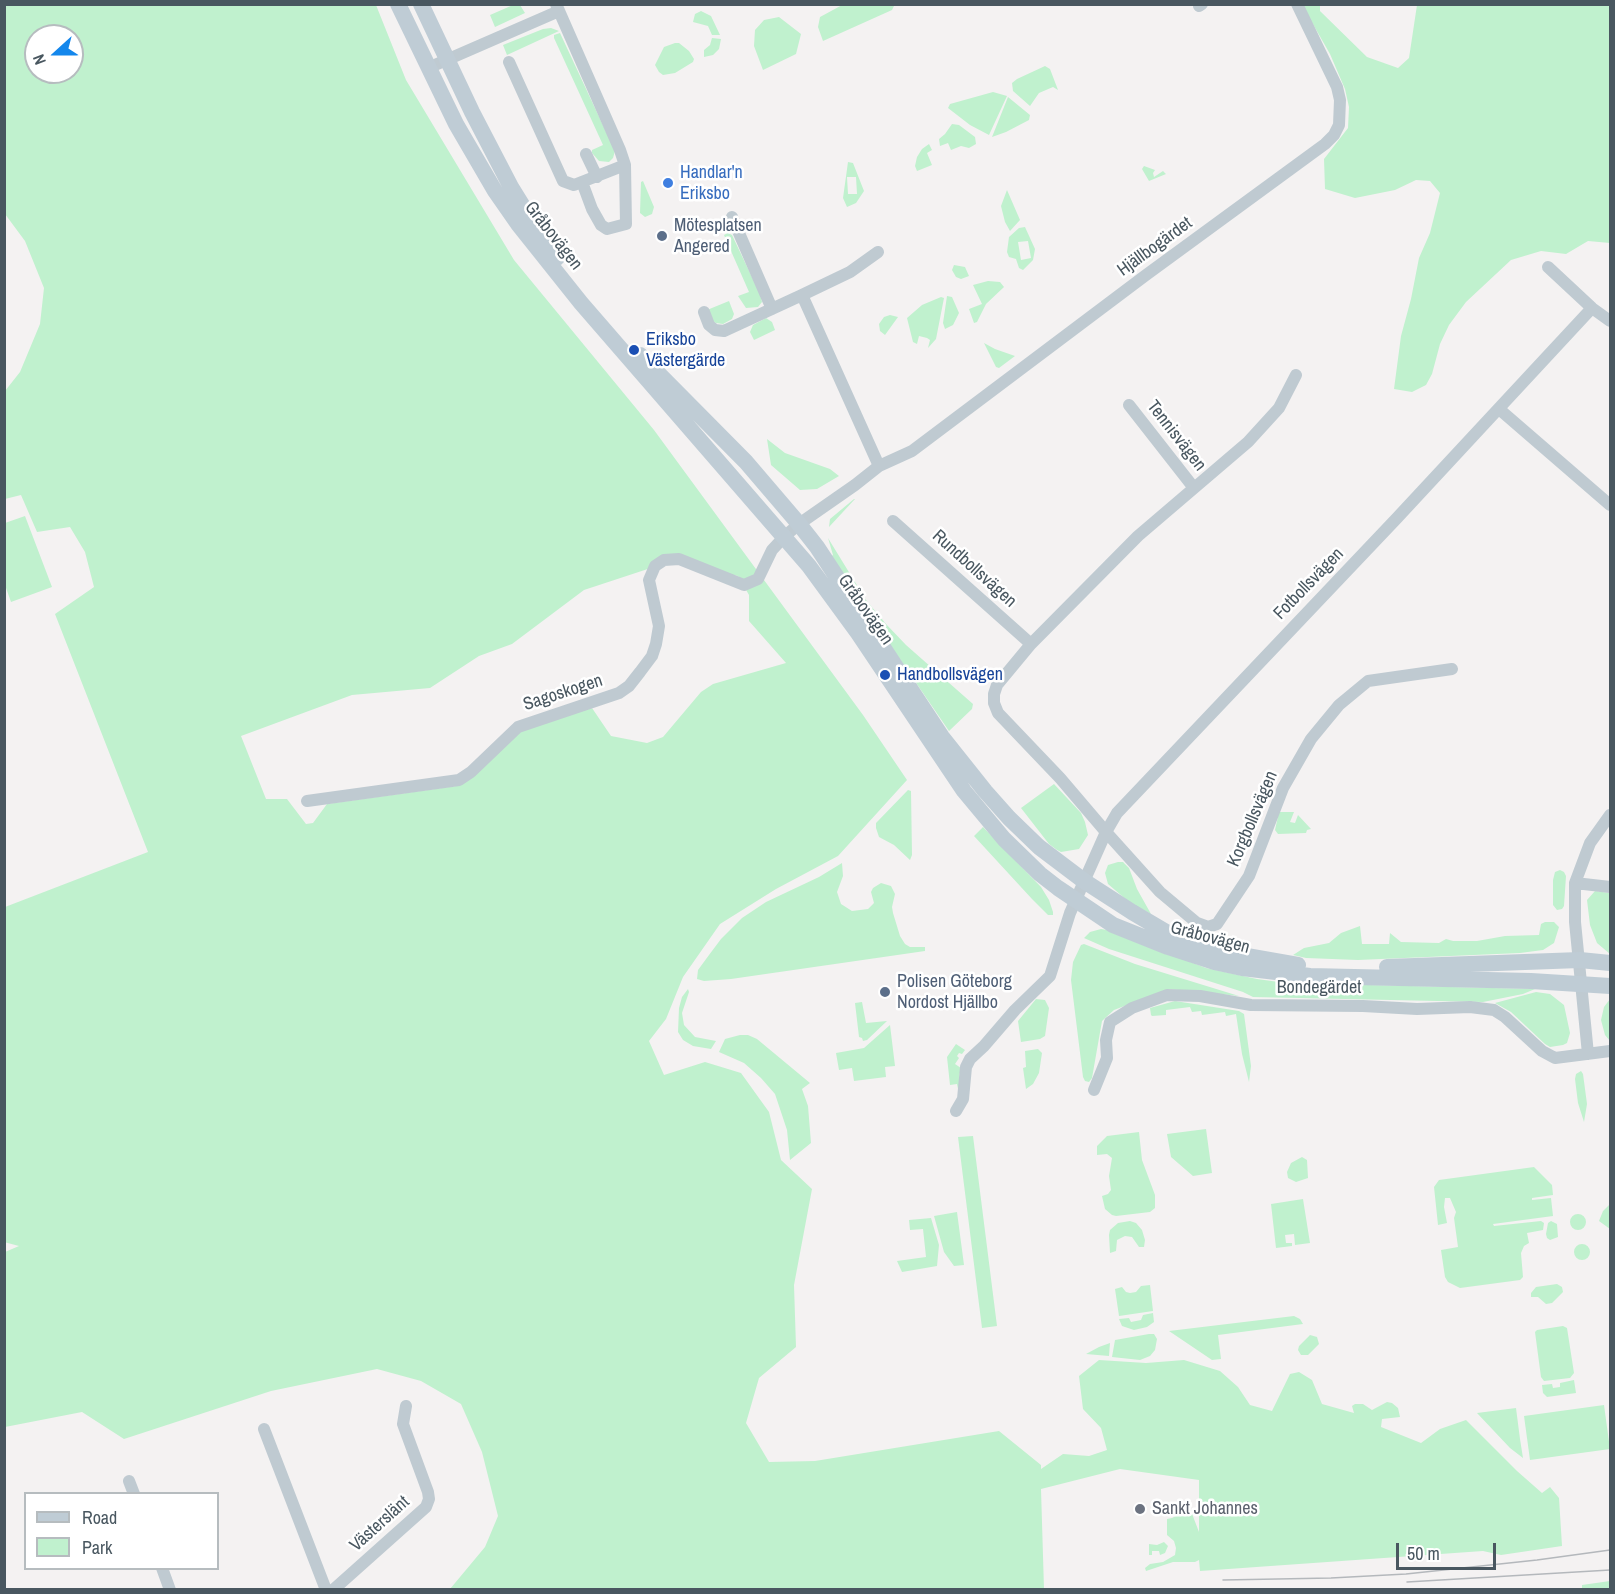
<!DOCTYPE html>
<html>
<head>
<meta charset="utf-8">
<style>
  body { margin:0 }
  #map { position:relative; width:1615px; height:1594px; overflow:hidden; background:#f4f2f2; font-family:"Archivo Narrow",sans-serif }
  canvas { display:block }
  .frame { position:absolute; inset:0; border:6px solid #495760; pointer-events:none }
  .legend { position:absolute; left:24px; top:1492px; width:195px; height:78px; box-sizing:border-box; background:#fff; border:2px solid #b6bcbf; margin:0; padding:8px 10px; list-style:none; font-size:18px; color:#495760 }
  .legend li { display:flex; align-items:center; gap:12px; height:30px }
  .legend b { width:30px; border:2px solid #b6bcbf }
  .north { position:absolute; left:24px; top:24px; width:60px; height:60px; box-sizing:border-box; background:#fff; border:2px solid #b6bcbf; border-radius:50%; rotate:249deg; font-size:16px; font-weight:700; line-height:24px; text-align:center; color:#495760 }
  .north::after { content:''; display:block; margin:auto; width:21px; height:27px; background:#1487ec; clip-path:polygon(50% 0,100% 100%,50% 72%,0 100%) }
  .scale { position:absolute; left:1396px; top:1543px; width:100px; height:27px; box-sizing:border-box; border:3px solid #495760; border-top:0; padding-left:8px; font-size:18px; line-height:21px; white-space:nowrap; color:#495760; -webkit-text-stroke:4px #fff; paint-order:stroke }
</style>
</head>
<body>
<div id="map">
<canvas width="1615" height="1594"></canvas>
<div class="frame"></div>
<ul class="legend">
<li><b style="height:8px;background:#bfccd5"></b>Road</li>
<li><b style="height:16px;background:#c0f1ce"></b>Park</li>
</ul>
<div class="north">N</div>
<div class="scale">50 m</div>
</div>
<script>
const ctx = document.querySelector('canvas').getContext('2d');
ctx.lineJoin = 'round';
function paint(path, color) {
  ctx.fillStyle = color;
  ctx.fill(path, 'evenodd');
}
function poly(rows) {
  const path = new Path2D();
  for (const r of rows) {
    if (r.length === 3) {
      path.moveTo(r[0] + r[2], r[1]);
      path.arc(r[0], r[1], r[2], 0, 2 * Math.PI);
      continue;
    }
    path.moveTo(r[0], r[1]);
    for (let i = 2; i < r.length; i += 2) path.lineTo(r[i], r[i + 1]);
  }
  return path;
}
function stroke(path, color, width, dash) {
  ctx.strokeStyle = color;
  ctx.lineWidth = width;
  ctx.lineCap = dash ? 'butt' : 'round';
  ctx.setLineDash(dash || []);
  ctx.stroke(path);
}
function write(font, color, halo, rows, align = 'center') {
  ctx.font = font + ' "Archivo Narrow",sans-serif';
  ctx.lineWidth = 5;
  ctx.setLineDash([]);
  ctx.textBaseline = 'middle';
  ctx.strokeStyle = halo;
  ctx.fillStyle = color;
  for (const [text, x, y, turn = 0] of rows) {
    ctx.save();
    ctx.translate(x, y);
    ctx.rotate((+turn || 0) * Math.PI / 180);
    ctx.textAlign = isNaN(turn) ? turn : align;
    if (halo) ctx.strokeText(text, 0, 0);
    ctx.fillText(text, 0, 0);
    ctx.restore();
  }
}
paint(poly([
  [844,4,894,4,894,6,892,10,823,41,818,27,820,17],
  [5,5,376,5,406,80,514,260,654,430,863,715,907,780,838,856,776,889,720,924,683,977,666,1019,649,1041,664,1075,705,1062,741,1073,769,1112,781,1160,812,1189,794,1285,796,1347,759,1378,746,1423,769,1462,815,1461,999,1431,1041,1465,1041,1469,1063,1454,1089,1456,1107,1450,1101,1428,1083,1409,1079,1376,1099,1360,1146,1363,1184,1360,1220,1371,1238,1387,1250,1405,1272,1411,1290,1374,1299,1372,1312,1380,1322,1404,1354,1413,1352,1406,1355,1404,1363,1404,1372,1410,1387,1402,1392,1403,1398,1408,1400,1417,1382,1419,1381,1427,1421,1443,1440,1429,1466,1420,1517,1471,1542,1493,1550,1487,1559,1498,1562,1546,1501,1555,1483,1551,1200,1571,1199,1560,1195,1562,1173,1562,1146,1571,1145,1568,1150,1564,1163,1562,1175,1555,1176,1548,1174,1541,1167,1535,1167,1519,1172,1518,1182,1513,1189,1506,1199,1532,1199,1480,1120,1469,1041,1489,1044,1589,450,1589,485,1547,498,1516,482,1452,461,1404,421,1381,377,1369,271,1391,124,1439,82,1412,5,1427,5,1252,19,1246,4,1242,5,907,148,852,55,614,94,587,85,552,70,527,37,532,21,495,5,499,5,391,20,372,40,324,44,288,25,241,5,214],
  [36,36,72,36,72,72,36,72],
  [669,562,738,576,749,595,749,621,786,663,713,684,701,692,663,737,647,743,611,736,592,708,517,731,456,786,327,804,313,823,306,824,287,799,266,799,241,736,352,695,430,688,479,656,512,644,584,590],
  [513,5,520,5,525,13,495,27,490,15],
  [1302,5,1320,5,1320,11,1367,57,1398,68,1409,58,1417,5,1610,5,1610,243,1588,241,1566,254,1541,251,1511,260,1466,302,1449,325,1440,344,1432,374,1426,385,1412,392,1394,389,1401,336,1411,299,1419,258,1430,233,1440,193,1430,181,1416,180,1395,190,1355,198,1325,189,1324,159,1348,128,1349,107,1345,89,1330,54],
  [701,11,711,16,720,35,712,35,708,26,693,22,695,14],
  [779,17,801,34,796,54,763,70,754,46,755,30,764,20],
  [551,28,559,31,507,55,503,45,543,29],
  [560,33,615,151,613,158,609,162,599,161,592,153,592,150,603,145,554,38,554,35],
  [712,38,721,39,719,49,713,55,704,57,704,50,710,45],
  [675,43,679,43,689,51,694,59,693,62,675,73,663,75,659,72,655,65,664,47],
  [1045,66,1050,69,1058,90,1053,87,1039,93,1030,106,1013,91,1012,83,1017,79],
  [993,92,1007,96,989,135,970,125,948,108,950,104],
  [1008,97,1030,115,1029,120,1006,132,992,137],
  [952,124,959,125,975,137,976,144,969,148,961,146,951,150,948,143,940,146,939,139,945,134],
  [929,144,932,150,927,153,932,165,917,171,915,166,917,157,922,149],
  [848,162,853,163,864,191,856,203,847,207,843,198],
  [847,177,856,177,857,194,848,194],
  [1144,166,1155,170,1153,173,1154,177,1163,171,1166,174,1149,181,1142,169],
  [643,181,654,207,652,214,645,217,640,213,641,182],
  [1007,190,1020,220,1010,231,1005,222,1001,206],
  [1025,227,1035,249,1033,260,1023,270,1019,268,1016,259,1009,257,1007,252,1009,237,1019,228],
  [1028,241,1031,258,1021,260,1018,242],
  [728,233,732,235,760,294,762,302,758,307,746,308,738,296,749,292,724,235],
  [954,265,965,267,969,276,961,279,956,277,952,270],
  [988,281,1000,282,1004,287,986,304,977,322,974,323,969,309,982,304,973,285],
  [947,296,952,297,959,313,953,325,945,329,943,323],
  [941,297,944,298,936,339,928,348,930,340,927,338,919,336,917,344,913,342,907,318,922,305],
  [729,301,734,314,732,319,723,324,716,323,711,320,707,310],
  [890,315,898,317,885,335,880,331,879,324,884,317],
  [766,318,772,322,775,330,754,340,750,332,753,325],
  [984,343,995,349,1015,356,999,368,996,367],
  [767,439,785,453,830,469,839,476,817,489,800,490,771,465],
  [854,499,855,499,829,527,830,519],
  [25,516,52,587,11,602,5,585,5,523],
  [828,538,866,600,886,624,906,645,973,704,972,709,949,731,830,557,833,555],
  [1054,784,1081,813,1085,822,1088,835,1079,849,1061,852,1057,850,1049,844,1021,808],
  [908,790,911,791,912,855,910,860,894,845,879,837,876,828,876,823],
  [1279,812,1294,812,1290,822,1295,823,1298,815,1311,829,1307,830,1306,833,1278,834,1275,830],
  [983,827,1041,887,1049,900,1053,912,1053,915,1048,915,1032,899,974,836],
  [1118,862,1123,862,1129,868,1137,889,1151,914,1129,902,1108,884,1105,873,1108,865],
  [842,863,843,876,837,892,841,904,852,911,868,909,874,903,871,892,873,888,881,883,891,886,895,894,892,907,893,913,900,936,905,944,910,947,925,947,925,951,731,979,704,981,697,979,698,970,709,955,721,939,742,918,766,902,819,877],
  [1560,870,1564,872,1566,876,1564,906,1562,909,1557,910,1553,905,1553,880,1555,872],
  [1595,891,1610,893,1610,954,1597,943,1590,925,1587,900],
  [1545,922,1554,922,1559,927,1554,943,1543,950,1520,953,1358,960,1306,958,1293,955,1304,948,1329,943,1341,933,1360,926,1362,944,1389,944,1390,933,1401,942,1439,943,1446,939,1453,941,1477,941,1505,936,1539,935,1541,924],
  [1101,929,1107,930,1206,968,1257,979,1286,983,1535,989,1523,994,1483,1002,1253,997,1243,992,1109,949,1084,938,1090,932],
  [1084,944,1135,964,1239,996,1169,989,1114,1010,1102,1021,1092,1078,1089,1082,1085,1081,1083,1077,1071,980,1073,962,1081,945],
  [688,989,689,992,682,1013,684,1025,695,1037,716,1041,711,1049,693,1046,683,1040,678,1032,679,1008,682,997],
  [1536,992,1550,994,1564,1005,1570,1033,1567,1043,1563,1045,1550,1047,1545,1044,1511,1012,1495,1003],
  [1036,999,1045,1000,1049,1008,1045,1036,1040,1039,1021,1042,1018,1021],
  [1610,999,1610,1041,1605,1035,1601,1020,1604,1007],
  [1175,1001,1239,1011,1244,1014,1251,1066,1249,1082,1242,1054,1236,1014,1226,1016,1225,1012,1202,1015,1201,1011,1192,1012,1190,1007,1166,1010,1166,1015,1152,1016,1151,1015,1150,1008],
  [862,1002,866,1023,887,1021,867,1040,863,1041,862,1038,859,1037,855,1003],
  [890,1025,895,1066,885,1067,886,1077,854,1081,852,1068,839,1070,836,1053,864,1048],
  [740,1035,748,1035,757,1039,810,1083,802,1089,808,1106,811,1143,790,1160,787,1130,775,1094,761,1078,744,1063,719,1052,725,1039],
  [956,1044,965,1050,962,1054,959,1053,957,1056,959,1058,955,1064,961,1068,959,1077,961,1091,959,1094,957,1084,950,1085,947,1057],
  [1038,1049,1042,1053,1039,1073,1033,1084,1026,1089,1023,1068,1026,1067,1025,1051],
  [1581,1071,1583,1074,1587,1104,1584,1122,1578,1103,1575,1079,1576,1074],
  [1206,1129,1212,1173,1193,1176,1171,1157,1167,1134],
  [1139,1132,1142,1160,1155,1195,1155,1208,1150,1212,1116,1216,1112,1215,1105,1209,1102,1196,1108,1194,1111,1190,1109,1176,1112,1158,1107,1154,1097,1155,1097,1146,1107,1136],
  [973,1136,997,1326,982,1328,958,1137],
  [1302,1157,1307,1160,1308,1178,1296,1182,1288,1178,1287,1172,1291,1163],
  [1534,1167,1552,1185,1553,1195,1532,1198,1532,1200,1551,1198,1553,1216,1493,1224,1494,1226,1541,1221,1544,1223,1543,1230,1527,1233,1529,1243,1524,1246,1521,1253,1523,1277,1520,1280,1460,1288,1448,1282,1445,1277,1441,1250,1458,1247,1454,1218,1456,1212,1450,1198,1445,1198,1444,1207,1447,1223,1438,1225,1434,1187,1439,1180],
  [1303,1199,1310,1243,1295,1245,1294,1234,1285,1235,1286,1243,1292,1243,1292,1246,1276,1248,1271,1204],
  [1610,1204,1610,1239,1610,1229,1599,1221,1603,1211],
  [957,1212,964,1265,954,1266,944,1252,934,1216],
  [1578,1222,8],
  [931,1218,939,1245,937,1266,902,1272,897,1261,926,1257,923,1229,910,1230,909,1220],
  [1130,1221,1136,1223,1142,1230,1145,1240,1144,1247,1139,1247,1132,1237,1125,1236,1117,1240,1116,1251,1110,1253,1109,1235,1110,1230,1118,1223],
  [1551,1221,1557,1224,1558,1237,1550,1240,1547,1238,1546,1234,1548,1223],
  [1582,1252,8],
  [1557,1284,1562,1287,1563,1292,1552,1303,1546,1304,1538,1297,1531,1297,1531,1293,1536,1287],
  [1150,1285,1153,1311,1119,1316,1115,1289,1122,1287,1126,1292,1130,1293,1136,1292,1141,1286],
  [1153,1313,1154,1322,1147,1327,1134,1330,1122,1326,1119,1319,1129,1318,1131,1322,1141,1320,1143,1315],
  [1294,1316,1300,1319,1303,1324,1218,1335,1221,1359,1212,1360,1169,1331],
  [1563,1326,1567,1328,1574,1373,1570,1378,1544,1381,1541,1377,1535,1332,1537,1330],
  [1149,1334,1154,1334,1157,1339,1155,1350,1150,1356,1140,1360,1112,1357,1115,1340],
  [1310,1335,1317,1337,1319,1344,1308,1355,1301,1355,1298,1350,1299,1346],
  [1110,1343,1109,1356,1086,1354,1099,1347],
  [1574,1380,1576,1393,1547,1397,1543,1393,1542,1385,1552,1384,1553,1388,1560,1387,1560,1383],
  [1604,1405,1610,1449,1530,1460,1524,1416],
  [1516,1408,1520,1439,1523,1458,1510,1448,1477,1413],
  [1164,1542,1168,1546,1165,1553,1160,1555,1159,1551,1152,1551,1152,1555,1149,1555,1149,1544,1157,1545],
  [1610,1581,1610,1589,1582,1589,1582,1585]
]), '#c0f1ce');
stroke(poly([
  [556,4,620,150,625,165,626,224,607,229,601,225,592,209,582,182],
  [1199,6,1202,4],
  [509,62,563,181,574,185,625,165],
  [428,68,559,11],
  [586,154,597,177],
  [732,217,772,309],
  [1548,267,1592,308,1610,321],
  [802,295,850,272,878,252],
  [704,312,709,325,715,330,724,331,802,295,879,466],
  [1296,375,1279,408,1248,442,1138,536,1031,644,997,685,994,694,994,703,998,713,1060,778,1106,832,1160,892,1197,923,1208,927,1217,924,1249,876,1283,788,1311,739,1339,705,1368,681,1452,669],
  [1129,405,1194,488],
  [1499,409,1610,505],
  [893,521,1031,644],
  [307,801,459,780,471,772,518,727,619,693,629,686,640,672,652,656,656,644,659,626,649,580,655,566,664,560,679,559,744,585,758,579,772,550,785,536,799,524,855,485,879,466,912,451,1146,275,1325,144,1334,135,1339,125,1340,100,1337,87,1297,4],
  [1575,883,1610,887],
  [1588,1054,1575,922,1575,883,1590,843,1610,815],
  [1094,1090,1107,1058,1106,1040,1110,1022,1132,1008,1167,995,1200,996,1251,1005,1363,1006,1417,1009,1470,1007,1494,1010,1505,1017,1542,1051,1555,1058,1610,1051],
  [956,1111,963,1099,966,1067,970,1059,984,1046,1015,1010,1050,976,1070,913,1106,832,1117,813,1397,518,1592,308],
  [264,1429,326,1590],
  [129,1481,134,1494],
  [162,1568,170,1590],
  [333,1590,426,1507,429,1499,428,1492,403,1424,406,1406]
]), '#bfcad1', 12);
stroke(poly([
  [398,4,456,124,495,191,518,224,581,303,809,566,858,633,964,791,1004,839,1040,874,1058,888,1113,925,1168,947,1214,962,1242,968,1310,976,1531,981,1610,986],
  [421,4,472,112,511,187,537,229,557,258],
  [640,355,746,462,799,524,817,547,942,737,985,791,1009,818,1039,847,1084,881,1132,912,1166,932,1199,944,1241,955,1298,965],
  [1387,967,1580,960,1610,963]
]), '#bfccd5', 16);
stroke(poly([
  [1223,1580,1331,1578,1406,1574,1537,1560,1610,1550],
  [1407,1582,1610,1570]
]), '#b4b8bc', 1.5);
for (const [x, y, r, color] of [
  [668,183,6,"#3f7fe0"],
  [662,236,6,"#5c6f8a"],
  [634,350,6,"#1a4fb4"],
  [885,675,6,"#1a4fb4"],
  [885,992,6,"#5c6f8a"],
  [1140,1509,6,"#6b7280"]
]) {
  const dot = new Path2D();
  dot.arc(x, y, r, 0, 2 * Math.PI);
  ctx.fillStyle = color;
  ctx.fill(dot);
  stroke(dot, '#fff', 2);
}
write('18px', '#366cbe', '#fff', [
  ["Handlar'n",680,173],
  ["Eriksbo",680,194]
], 'left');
write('18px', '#4e5e75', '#fff', [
  ["Mötesplatsen",674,226],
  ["Angered",674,247],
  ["Polisen Göteborg",897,982],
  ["Nordost Hjällbo",897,1003]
], 'left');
write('18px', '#495760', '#fff', [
  ["Gråbovägen",553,236,52],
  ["Hjällbogärdet",1155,247,-36],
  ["Tennisvägen",1176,436,52],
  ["Rundbollsvägen",974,569,42],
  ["Fotbollsvägen",1309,584,-46],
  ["Gråbovägen",865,610,55],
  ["Sagoskogen",563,693,-18],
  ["Korgbollsvägen",1253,819,-67],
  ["Gråbovägen",1210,938,15],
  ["Bondegärdet",1319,988],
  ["Västerslänt",380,1524,-42]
]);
write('18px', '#164399', '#fff', [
  ["Eriksbo",646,340],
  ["Västergärde",646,361],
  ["Handbollsvägen",897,675]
], 'left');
write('18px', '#5b616d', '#fff', [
  ["Sankt Johannes",1152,1509]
], 'left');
</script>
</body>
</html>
